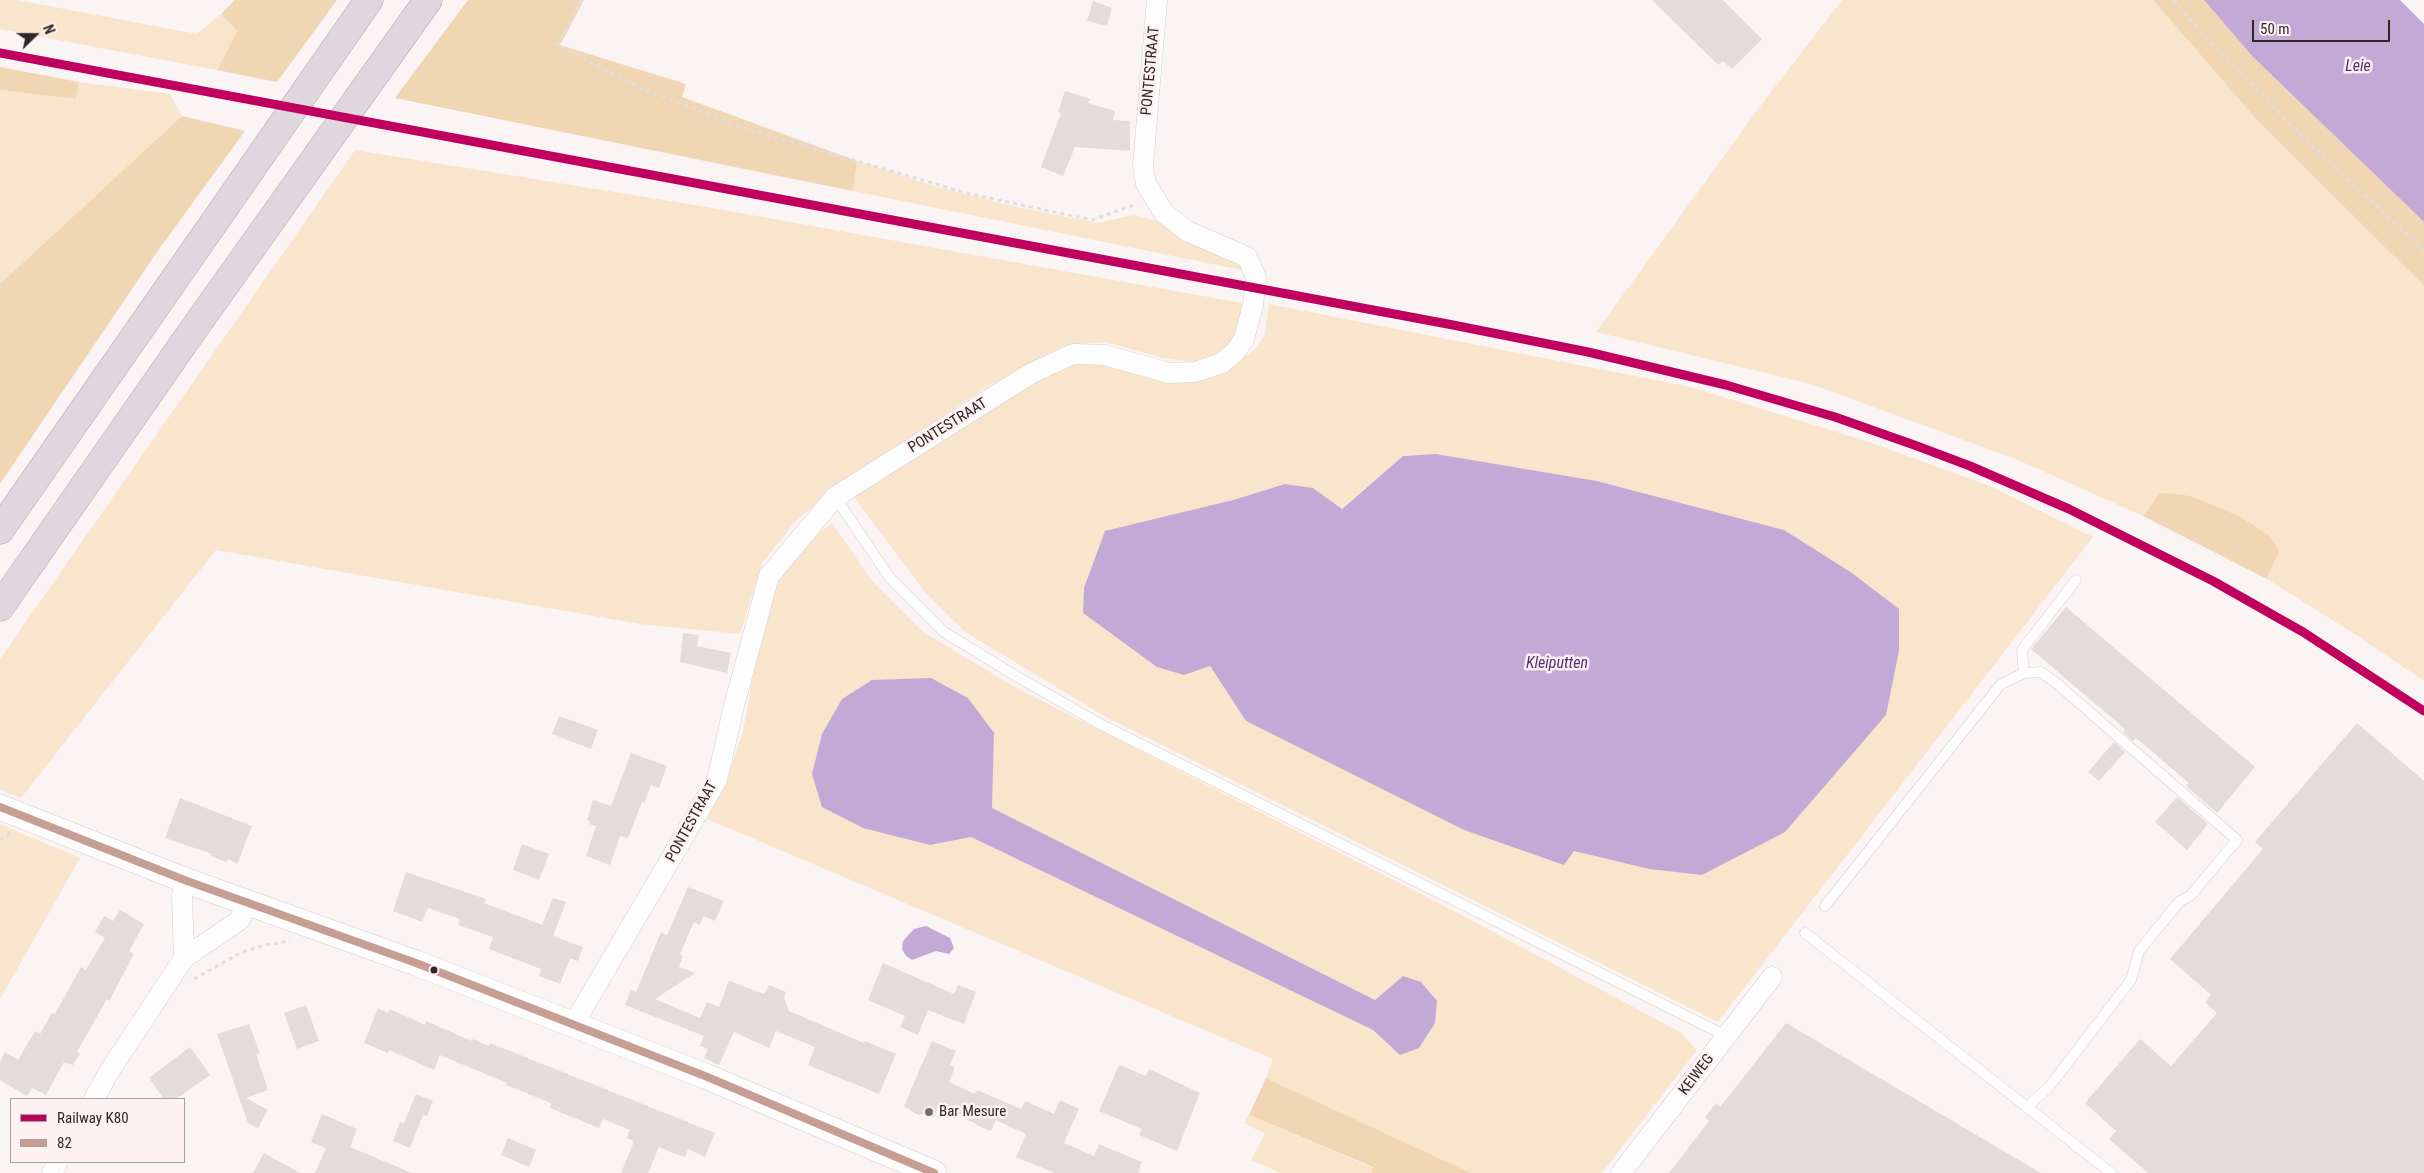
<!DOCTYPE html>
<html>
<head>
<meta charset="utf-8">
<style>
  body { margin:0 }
  #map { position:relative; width:2424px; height:1173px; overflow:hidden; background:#faf4f4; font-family:"Roboto Condensed",sans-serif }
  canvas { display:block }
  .legend { position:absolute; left:10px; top:1098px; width:175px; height:65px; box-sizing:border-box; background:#fdf1f2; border:1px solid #aaa0a1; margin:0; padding:6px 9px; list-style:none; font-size:15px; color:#2e2727 }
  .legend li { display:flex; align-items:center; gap:10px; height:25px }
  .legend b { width:25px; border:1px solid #aaa0a1 }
  .north { position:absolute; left:10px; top:10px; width:50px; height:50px; -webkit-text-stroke:4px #fdf1f2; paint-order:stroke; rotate:68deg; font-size:14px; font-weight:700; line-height:20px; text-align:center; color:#2e2727 }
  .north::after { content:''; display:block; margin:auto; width:18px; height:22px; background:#2e2727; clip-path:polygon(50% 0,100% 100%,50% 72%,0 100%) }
  .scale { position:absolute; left:2252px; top:20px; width:138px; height:22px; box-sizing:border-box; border:2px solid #2e2727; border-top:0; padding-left:6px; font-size:15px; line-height:18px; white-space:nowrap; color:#2e2727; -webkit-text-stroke:4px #fdf1f2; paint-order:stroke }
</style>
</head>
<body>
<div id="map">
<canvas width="2424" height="1173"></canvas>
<ul class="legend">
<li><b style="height:6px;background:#bf005f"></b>Railway K80</li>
<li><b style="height:6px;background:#c69e94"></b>82</li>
</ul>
<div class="north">N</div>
<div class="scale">50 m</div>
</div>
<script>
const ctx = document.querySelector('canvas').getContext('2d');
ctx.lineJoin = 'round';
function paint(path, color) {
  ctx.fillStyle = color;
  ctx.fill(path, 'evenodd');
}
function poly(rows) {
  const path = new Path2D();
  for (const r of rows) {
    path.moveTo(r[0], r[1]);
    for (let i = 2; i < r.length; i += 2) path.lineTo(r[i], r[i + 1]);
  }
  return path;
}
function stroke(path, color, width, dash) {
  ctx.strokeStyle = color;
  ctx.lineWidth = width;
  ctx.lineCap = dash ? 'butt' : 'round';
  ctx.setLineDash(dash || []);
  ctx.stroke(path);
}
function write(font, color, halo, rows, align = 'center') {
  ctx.font = font + ' "Roboto Condensed",sans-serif';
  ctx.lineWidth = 5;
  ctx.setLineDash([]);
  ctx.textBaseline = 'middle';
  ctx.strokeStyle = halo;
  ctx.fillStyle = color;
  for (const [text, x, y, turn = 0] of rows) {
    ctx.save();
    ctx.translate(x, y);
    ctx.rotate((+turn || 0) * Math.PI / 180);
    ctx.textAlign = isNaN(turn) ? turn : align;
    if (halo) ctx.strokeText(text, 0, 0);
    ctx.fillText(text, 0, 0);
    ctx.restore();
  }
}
paint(poly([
  [0,0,17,0,197,34,221,14,237,31,217,70,0,29],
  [1842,0,2153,0,2256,119,2424,286,2424,681,2353,633,2267,579,2279,551,2269,535,2239,516,2191,496,2159,494,2143,516,2018,460,1811,384,1596,332,1761,105],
  [79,82,170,94,182,116,0,284,0,90,76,99],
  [355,150,701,206,1242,303,1236,333,1230,348,1218,357,1194,362,1162,358,1106,342,1063,346,987,387,833,488,794,523,762,563,740,634,640,624,216,550,21,798,0,790,0,659],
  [857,161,934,186,1021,208,1098,223,1134,215,1158,221,1238,258,1242,270,853,191],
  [1269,304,1691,387,1869,442,1990,486,2093,537,1718,1022,1106,717,965,632,926,593,855,499,857,492,1048,372,1074,360,1211,375,1241,360,1254,350,1264,337],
  [1436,454,1597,481,1784,530,1899,610,1899,651,1702,875,1649,869,1574,851,1564,864,1464,830,1246,721,1210,666,1233,500,1285,484,1313,488,1341,509,1403,456],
  [832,523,873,582,922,631,1011,685,1456,912,1680,1032,1697,1050,1602,1173,1471,1173,1266,1078,1273,1059,707,819,730,771,743,731,755,666,779,576,801,548],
  [994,733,991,808,1375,1000,1403,976,1400,1055,1373,1030,971,837,930,845,863,828,822,806],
  [0,824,80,858,0,999],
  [1249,1115,1373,1168,1371,1173,1281,1173,1251,1160,1265,1134,1244,1123]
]), '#f9e5cc');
paint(poly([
  [235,0,337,0,277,82,217,70,237,31,221,14],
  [468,0,584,0,560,45,686,84,682,97,857,161,853,191,395,98],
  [2153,0,2204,0,2252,56,2424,222,2424,286,2256,119],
  [0,67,79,82,76,99,0,90],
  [182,116,245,131,157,252,0,484,0,284],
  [2168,493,2191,496,2239,516,2269,535,2279,551,2267,579,2143,516,2159,494],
  [1266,1078,1471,1173,1371,1173,1373,1167,1249,1115]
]), '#f1d6b3');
paint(poly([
  [2204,0,2400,0,2424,24,2424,222,2252,56],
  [1436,454,1597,481,1784,530,1852,573,1899,609,1899,651,1886,715,1785,832,1702,875,1649,869,1574,851,1564,865,1464,830,1246,721,1210,666,1184,675,1157,667,1083,613,1084,588,1105,531,1233,500,1285,484,1313,488,1342,509,1403,456],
  [931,678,968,698,994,733,992,808,1375,1000,1403,976,1421,982,1437,1001,1435,1023,1419,1048,1400,1055,1373,1030,971,837,930,845,863,828,822,807,812,774,822,734,842,699,872,680],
  [926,926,950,938,954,948,949,954,936,951,912,960,906,956,902,949,903,941,914,929]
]), '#c3aad6');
paint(poly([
  [1652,0,1723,0,1762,39,1732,69,1723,61,1718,65],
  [1093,1,1112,8,1107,26,1087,21],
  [1065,91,1090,99,1088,103,1115,111,1113,120,1130,121,1130,151,1075,147,1063,176,1041,167,1061,113,1058,112],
  [2066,607,2255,767,2217,813,2186,786,2189,783,2136,738,2133,741,2123,732,2125,729,2031,649],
  [683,633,699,635,697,646,731,653,727,673,680,662],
  [559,716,598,730,591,749,552,734],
  [2357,723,2424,781,2424,1173,2148,1173,2109,1139,2116,1131,2085,1103,2140,1039,2171,1066,2217,1013,2205,1002,2211,995,2170,959,2263,849,2255,842],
  [2114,742,2125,752,2099,781,2088,772],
  [631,753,667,766,659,788,651,785,644,803,642,802,628,838,620,836,610,865,586,856,596,826,589,824,590,821,587,820,593,800,611,806],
  [2177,797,2208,824,2187,850,2155,822],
  [180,798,252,826,237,864,228,859,226,862,211,856,212,854,165,838],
  [522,844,549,854,539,880,513,870],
  [406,872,486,899,484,903,542,925,553,898,566,902,553,936,583,947,578,961,570,958,560,984,539,976,541,969,489,949,493,937,458,925,460,919,428,908,422,922,393,911],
  [688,887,724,901,715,921,703,916,700,925,694,922,680,954,683,956,679,967,695,973,655,999,700,1018,707,1002,719,1007,729,981,764,994,769,985,786,992,784,998,789,1011,864,1043,865,1041,896,1054,879,1094,808,1065,815,1047,776,1031,769,1048,734,1032,719,1065,704,1058,708,1049,700,1046,704,1036,625,1005,631,990,636,992,661,932,667,935],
  [120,910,144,924,129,951,134,954,109,1001,107,999,77,1052,80,1054,73,1065,64,1062,46,1095,32,1088,27,1096,0,1080,0,1062,5,1052,18,1060,35,1031,40,1034,52,1013,55,1014,81,967,86,970,105,938,95,932,104,916,113,921],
  [883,963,954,994,958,985,976,992,964,1024,928,1010,918,1035,900,1027,905,1016,868,1000],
  [306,1005,319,1041,297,1049,284,1013],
  [378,1008,388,1013,390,1009,425,1025,426,1021,472,1041,473,1039,489,1046,490,1043,715,1133,705,1157,688,1149,685,1157,678,1155,659,1147,648,1173,621,1173,633,1144,632,1140,627,1138,630,1130,603,1119,599,1128,550,1108,551,1103,506,1085,507,1083,440,1055,434,1070,389,1050,388,1053,364,1043],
  [1786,1023,1866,1070,2041,1173,1669,1173,1709,1121,1705,1117,1716,1103,1720,1107],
  [249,1024,260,1053,256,1054,268,1090,246,1098,268,1110,258,1128,248,1123,217,1034],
  [932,1041,956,1051,950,1065,955,1067,949,1082,975,1094,977,1090,1021,1109,1025,1101,1054,1114,1060,1100,1079,1109,1064,1143,1094,1156,1099,1144,1142,1162,1138,1173,1055,1173,1016,1157,1026,1134,996,1120,991,1131,976,1125,977,1124,968,1120,969,1118,939,1105,934,1117,923,1114,918,1115,904,1106],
  [190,1047,210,1075,176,1099,164,1099,149,1078],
  [1119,1065,1146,1076,1149,1069,1200,1093,1177,1151,1139,1135,1142,1129,1099,1111],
  [416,1094,433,1101,427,1116,423,1115,410,1148,393,1141,400,1122,404,1123],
  [322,1114,357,1129,350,1147,412,1173,315,1173,326,1148,311,1142],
  [508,1138,536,1150,529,1167,501,1155],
  [264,1153,300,1173,253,1173]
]), '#e2dcda');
const service = poly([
  [835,497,890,578,944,632,1016,676,1102,725,1726,1036],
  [2024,673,2022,650,2076,580],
  [1825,906,2001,684,2024,673,2041,672,2055,682,2237,840,2191,895,2179,902,2139,951,2131,980,2049,1087,2027,1107],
  [1805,933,2111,1173]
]);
const minor = poly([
  [184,958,182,895,187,881],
  [573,1025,717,780,734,706,769,576,835,497,1030,374,1073,354,1105,355,1169,373,1195,372,1222,363,1235,352,1244,339,1253,305,1256,277,1247,257,1187,231,1164,213,1146,184,1143,166,1157,0],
  [94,1099,110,1070,184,958,240,920,246,902],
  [52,1173,58,1162],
  [1621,1173,1772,977]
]);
const tertiary = poly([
  [0,807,187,881,416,963,705,1076,934,1173]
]);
const motorway = poly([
  [0,530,369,0],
  [0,607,193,330,428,0]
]);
stroke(service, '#d5cfcf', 11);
stroke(minor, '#d5cfcf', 21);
stroke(tertiary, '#d5cfcf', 26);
stroke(motorway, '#b5a8af', 29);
stroke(poly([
  [582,0,557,45,645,90,750,130,970,194,1092,220,1137,204],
  [2174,0,2199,30,2306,140,2424,251],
  [0,840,10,833],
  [194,979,242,952,264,945,290,941]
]), '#e0dede', 3, [4, 4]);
stroke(service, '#fefdfd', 10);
stroke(minor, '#fefdfd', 20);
stroke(tertiary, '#fefdfd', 25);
stroke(motorway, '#e0d6dd', 28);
stroke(poly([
  [0,807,187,881,416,963,705,1076,934,1173]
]), '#c69e94', 8);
stroke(poly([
  [0,53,1453,325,1588,352,1726,385,1835,417,1917,446,1970,466,2069,509,2213,581,2303,632,2424,711]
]), '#bf005f', 9);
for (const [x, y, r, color] of [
  [434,970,4.5,"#2e2727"],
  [929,1112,5,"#756f6f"]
]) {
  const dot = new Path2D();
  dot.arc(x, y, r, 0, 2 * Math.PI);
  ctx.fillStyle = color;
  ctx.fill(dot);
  stroke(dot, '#fdf1f2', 2);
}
write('15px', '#2e2727', '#fdf1f2', [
  ["PONTESTRAAT",1151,71,-85],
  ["PONTESTRAAT",948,426,-32],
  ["PONTESTRAAT",692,822,-61],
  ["KEIWEG",1697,1075,-53]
]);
write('15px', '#2e2727', '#fdf1f2', [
  ["Bar Mesure",939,1112]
], 'left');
write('italic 16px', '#572d77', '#fdf1f2', [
  ["Leie",2358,67],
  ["Kleiputten",1557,664]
]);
</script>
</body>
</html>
